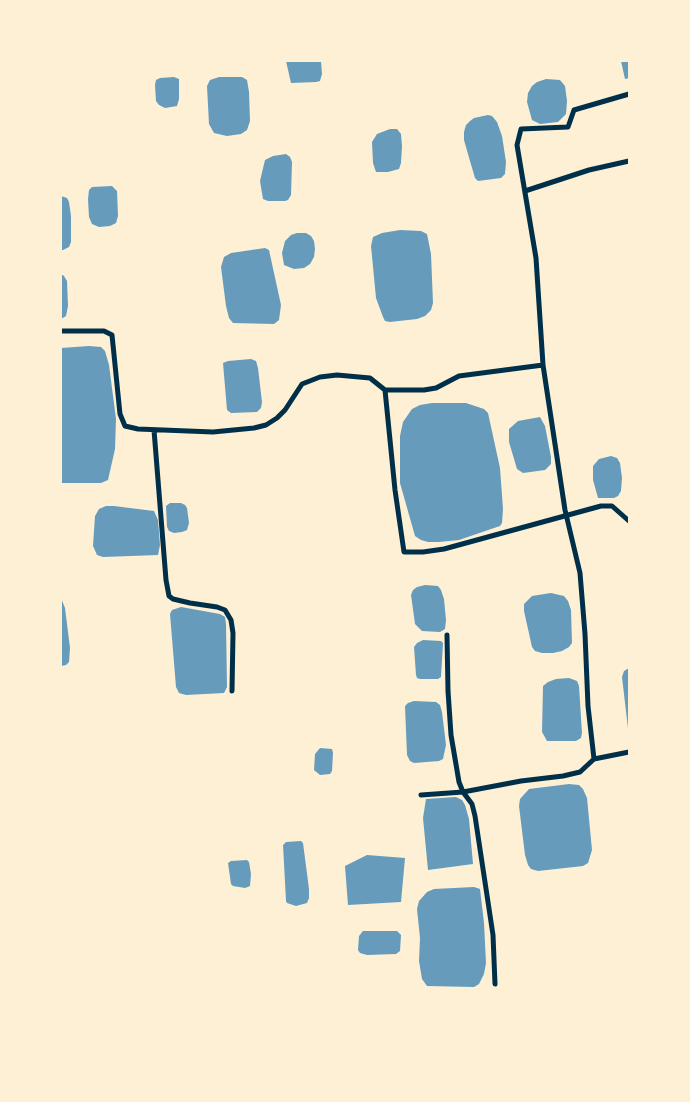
<!DOCTYPE html>
<html>
<head>
<meta charset="utf-8">
<style>
  body { margin:0 }
  #map { position:relative; width:690px; height:1102px; overflow:hidden; background:#fdf0d5; font-family:Overpass,sans-serif }
  canvas { display:block }
  .frame { position:absolute; inset:0; border:62px solid #fdf0d5; pointer-events:none }
</style>
</head>
<body>
<div id="map">
<canvas width="690" height="1102"></canvas>
<div class="frame"></div>
</div>
<script>
const ctx = document.querySelector('canvas').getContext('2d');
ctx.lineJoin = 'round';
function paint(path, color) {
  ctx.fillStyle = color;
  ctx.fill(path, 'evenodd');
}
function poly(rows) {
  const path = new Path2D();
  for (const r of rows) {
    path.moveTo(r[0], r[1]);
    for (let i = 2; i < r.length; i += 2) path.lineTo(r[i], r[i + 1]);
  }
  return path;
}
function stroke(path, color, width, dash) {
  ctx.strokeStyle = color;
  ctx.lineWidth = width;
  ctx.lineCap = dash ? 'butt' : 'round';
  ctx.setLineDash(dash || []);
  ctx.stroke(path);
}
paint(poly([
  [286,61,321,61,322,74,320,81,316,82,291,83],
  [621,61,629,61,629,78,625,79],
  [174,77,179,79,179,99,177,106,165,108,159,105,156,101,155,85,156,80,160,78],
  [219,77,242,77,247,80,249,92,250,121,247,130,241,134,227,136,214,133,209,124,207,86,210,80],
  [546,79,560,80,565,86,567,101,566,114,558,122,540,124,532,120,527,102,528,93,532,86,537,82],
  [488,115,492,116,497,122,502,136,506,162,505,174,501,178,478,181,475,178,470,161,464,140,464,132,466,125,470,121,474,118],
  [390,129,397,129,401,134,402,146,401,163,399,169,388,172,376,172,373,163,372,142,377,134],
  [286,154,290,157,292,162,291,195,288,200,285,201,268,201,263,199,260,181,265,160,273,156],
  [112,186,117,191,118,216,116,223,110,226,99,227,92,224,89,217,88,199,89,190,92,187],
  [61,196,67,198,69,202,71,216,71,242,69,247,63,250,61,250],
  [400,230,421,231,427,234,431,254,433,303,431,310,425,316,417,319,390,322,385,321,383,317,376,298,371,246,373,237,382,233],
  [297,233,306,233,311,236,314,241,315,249,314,257,310,264,304,268,294,269,284,265,282,253,285,241,291,235],
  [265,248,269,250,281,305,279,320,274,324,233,323,229,318,226,306,221,267,224,257,231,253],
  [61,274,64,276,67,281,68,306,66,316,61,319],
  [89,346,101,347,105,351,109,365,116,419,115,449,108,480,101,483,61,483,61,348],
  [251,359,256,361,258,368,262,402,261,408,257,412,231,413,227,410,223,363,228,361],
  [432,403,466,403,484,409,488,413,500,468,503,509,502,523,500,526,459,540,439,542,428,542,421,540,415,536,400,483,400,436,403,422,412,409,420,405],
  [540,417,545,426,551,457,551,464,545,470,523,473,517,469,509,442,509,429,518,421],
  [611,456,617,458,620,463,622,478,621,491,618,496,614,498,598,498,593,480,593,466,599,459],
  [170,503,181,503,185,505,187,508,189,523,187,530,182,532,174,533,169,531,167,527,166,506],
  [106,506,114,506,154,511,158,520,160,545,158,555,103,557,97,555,93,546,95,516,99,509],
  [425,585,438,586,441,590,444,599,446,620,445,629,440,632,422,631,415,624,411,595,413,590,417,587],
  [551,593,564,596,568,601,571,610,572,643,569,647,562,651,553,653,542,653,535,651,532,647,524,611,524,604,532,596],
  [61,598,65,608,70,648,69,662,66,665,61,666],
  [181,607,220,614,225,617,226,624,227,687,224,693,186,695,179,693,176,687,170,614,172,610],
  [423,640,441,641,443,643,441,677,438,679,420,679,417,678,416,675,414,647,417,643],
  [629,668,629,737,622,677,624,671],
  [569,678,577,681,579,686,582,733,581,738,576,741,547,741,542,732,543,686,548,682,556,679],
  [414,701,436,702,440,705,442,712,446,745,443,759,439,761,414,763,410,761,407,755,405,706,408,703],
  [320,748,332,749,333,753,332,771,330,774,320,775,314,770,315,754],
  [569,784,579,785,583,789,587,798,592,850,588,863,583,866,538,871,531,869,528,865,525,855,519,806,520,799,529,789],
  [456,797,462,800,465,805,469,819,473,864,428,870,423,818,426,799],
  [301,841,303,843,309,889,309,898,307,903,296,906,287,903,286,901,283,845,286,842],
  [367,855,405,858,401,902,348,905,345,866],
  [247,860,249,862,251,874,250,886,245,888,233,886,231,884,228,863,231,861],
  [474,887,480,889,484,923,486,963,484,974,479,984,474,987,427,986,422,979,419,961,420,938,417,909,419,901,427,892,434,889],
  [363,931,397,931,401,935,400,951,396,954,367,955,360,953,358,950,359,936]
]), '#669bbc');
stroke(poly([
  [525,191,589,170,629,161],
  [61,331,104,331,112,335,120,414,125,426,138,429,213,432,254,428,266,425,277,418,285,410,302,384,320,377,337,375,370,378,385,390,424,390,436,388,459,376,543,365],
  [385,390,395,490,404,552,423,552,444,549,601,506,612,506,629,521],
  [154,430,166,580,169,596,173,599,190,603,217,607,225,610,231,620,233,633,232,691],
  [447,635,448,691,451,735,459,782,463,792,472,804,475,816,493,935,495,984],
  [594,759,588,706,585,634,580,573,565,510,543,365,536,258,517,145,521,129,568,127,574,110,629,94],
  [421,795,463,792,521,781,563,776,580,772,594,759,629,752]
]), '#003049', 5);
</script>
</body>
</html>
